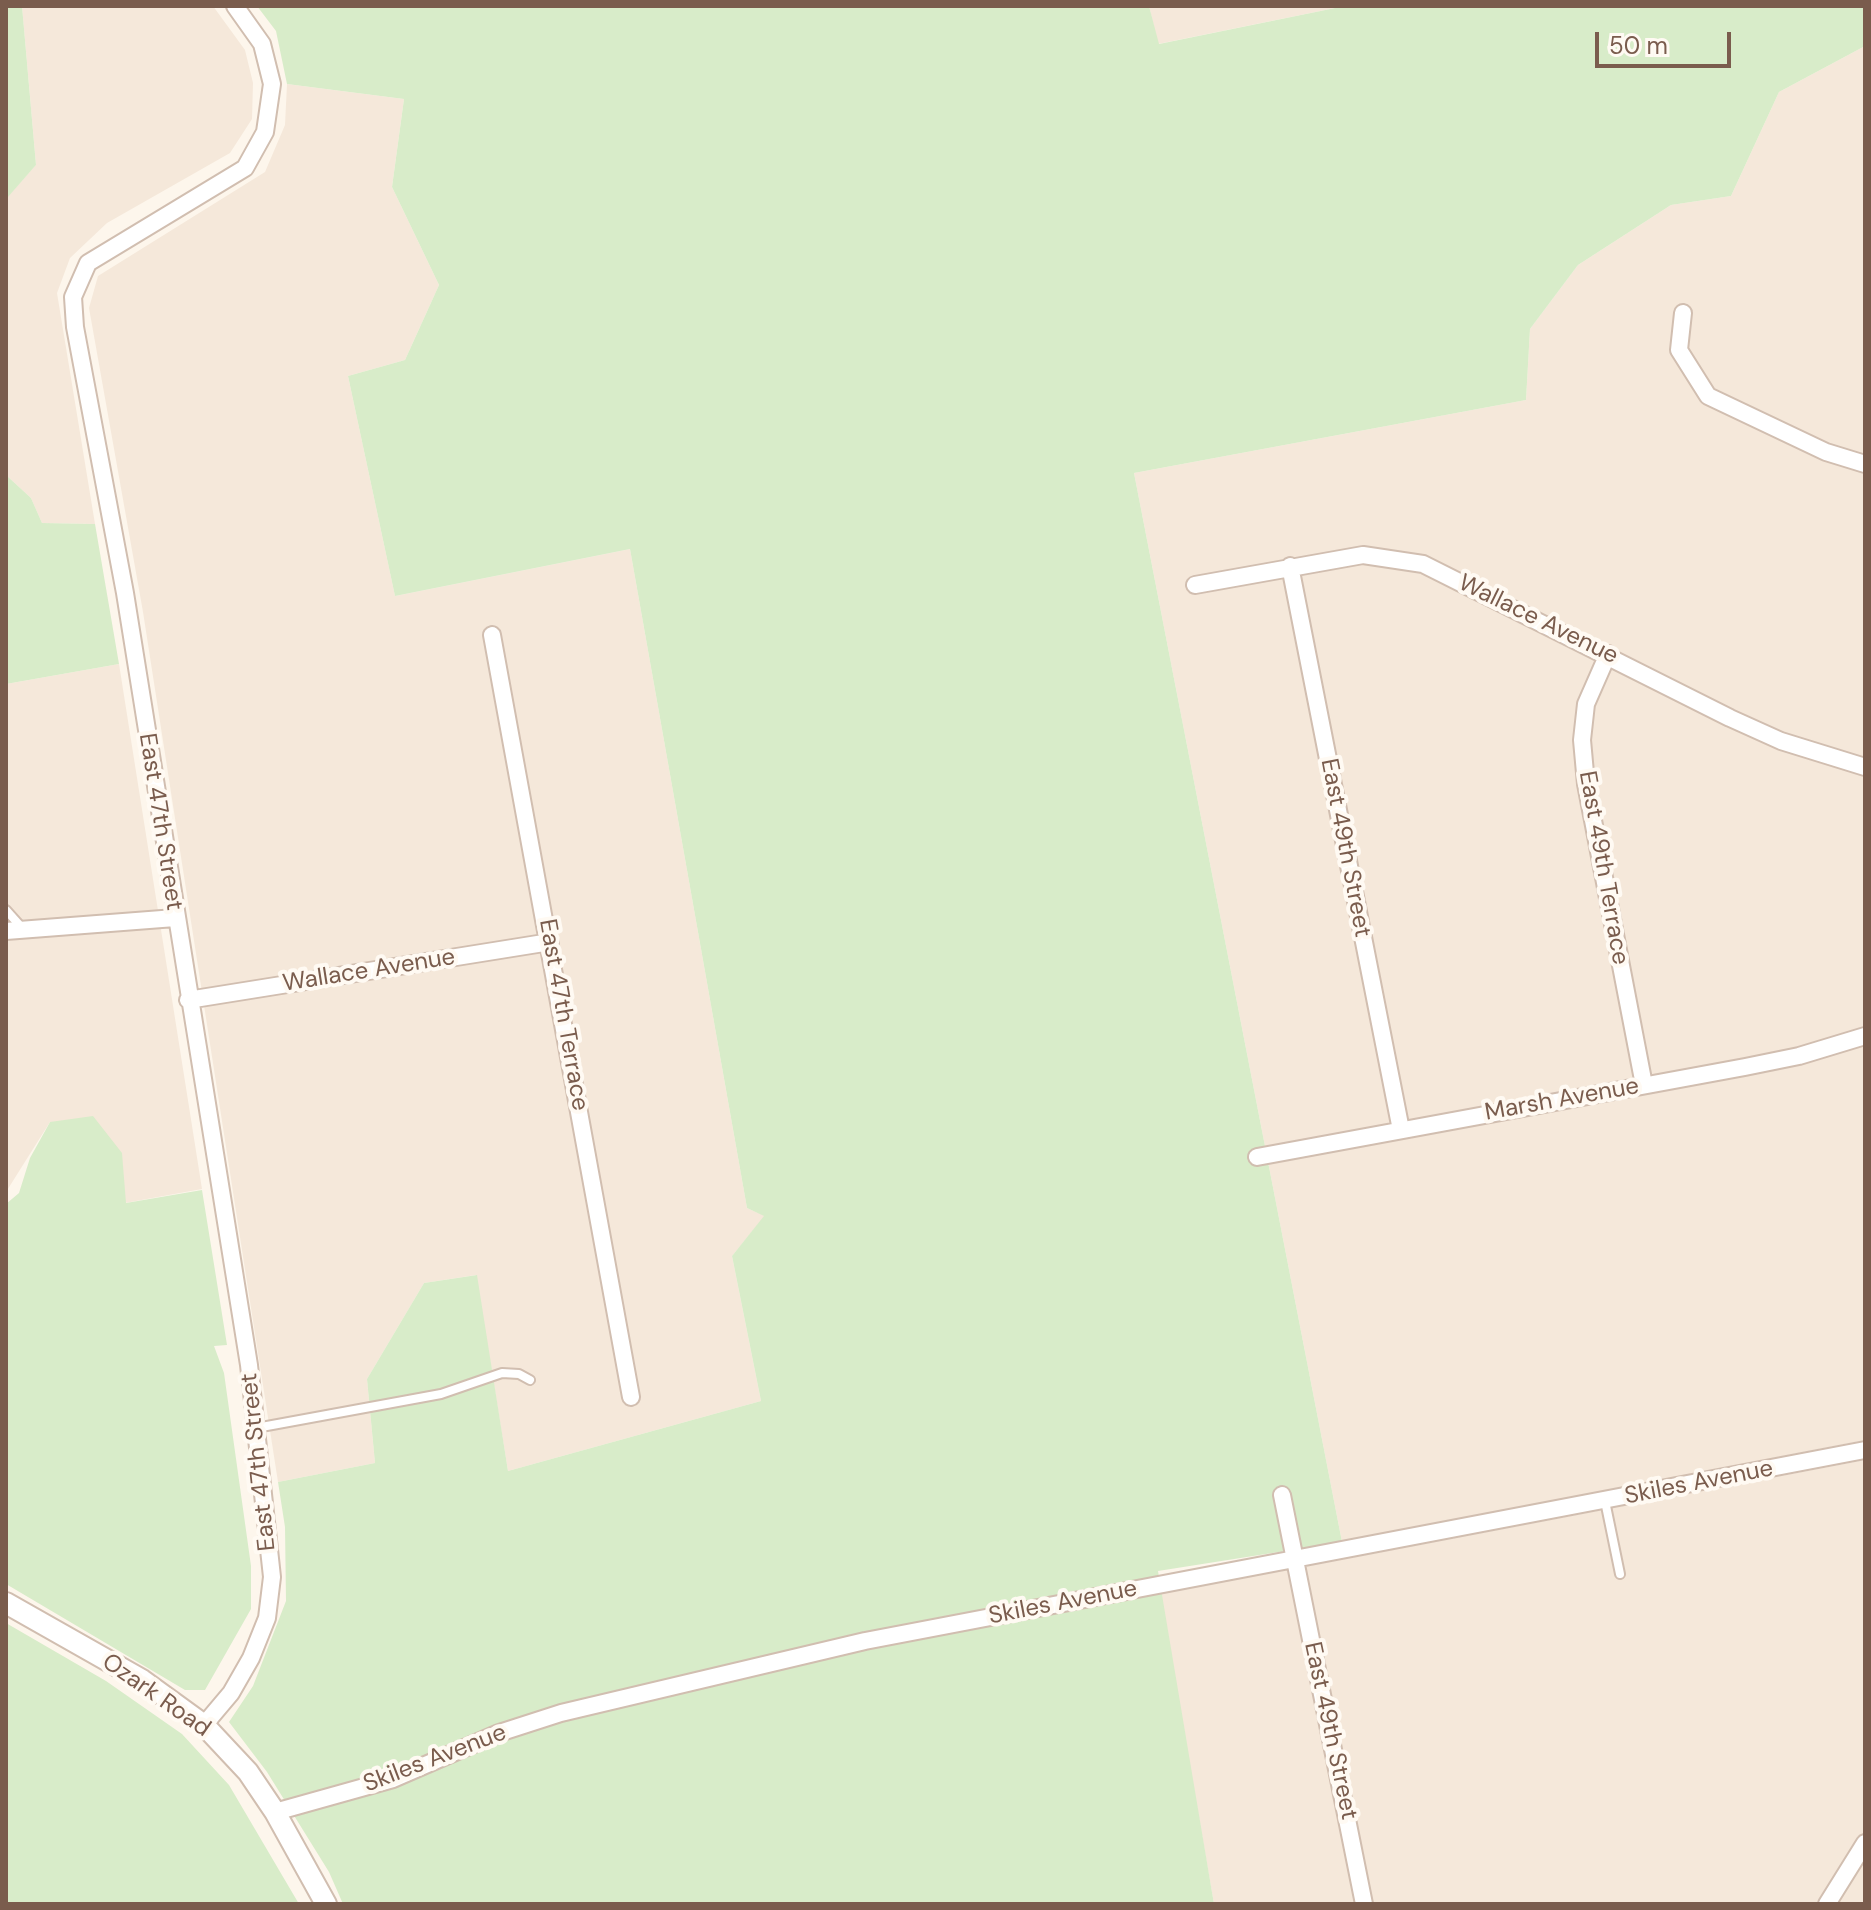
<!DOCTYPE html>
<html>
<head>
<meta charset="utf-8">
<style>
  body { margin:0 }
  #map { position:relative; width:1871px; height:1910px; overflow:hidden; background:#fdf6ec; font-family:"DM Sans",sans-serif }
  canvas { display:block }
  .frame { position:absolute; inset:0; border:8px solid #7a5c4d; pointer-events:none }
  .scale { position:absolute; left:1595px; top:32px; width:136px; height:36px; box-sizing:border-box; border:4px solid #7a5c4d; border-top:0; padding-left:10px; font-size:24px; line-height:28px; white-space:nowrap; color:#7a5c4d; -webkit-text-stroke:6px #fffaf3; paint-order:stroke }
</style>
</head>
<body>
<div id="map">
<canvas width="1871" height="1910"></canvas>
<div class="frame"></div>
<div class="scale">50 m</div>
</div>
<script>
const ctx = document.querySelector('canvas').getContext('2d');
ctx.lineJoin = 'round';
function paint(path, color) {
  ctx.fillStyle = color;
  ctx.fill(path, 'evenodd');
}
function poly(rows) {
  const path = new Path2D();
  for (const r of rows) {
    path.moveTo(r[0], r[1]);
    for (let i = 2; i < r.length; i += 2) path.lineTo(r[i], r[i + 1]);
  }
  return path;
}
function stroke(path, color, width, dash) {
  ctx.strokeStyle = color;
  ctx.lineWidth = width;
  ctx.lineCap = dash ? 'butt' : 'round';
  ctx.setLineDash(dash || []);
  ctx.stroke(path);
}
function write(font, color, halo, rows, align = 'center') {
  ctx.font = font + ' "DM Sans",sans-serif';
  ctx.lineWidth = 8;
  ctx.setLineDash([]);
  ctx.textBaseline = 'middle';
  ctx.strokeStyle = halo;
  ctx.fillStyle = color;
  for (const [text, x, y, turn = 0] of rows) {
    ctx.save();
    ctx.translate(x, y);
    ctx.rotate((+turn || 0) * Math.PI / 180);
    ctx.textAlign = isNaN(turn) ? turn : align;
    if (halo) ctx.strokeText(text, 0, 0);
    ctx.fillText(text, 0, 0);
    ctx.restore();
  }
}
paint(poly([
  [22,6,213,6,245,50,253,83,252,119,230,153,107,223,70,258,57,293,95,524,42,523,31,498,6,475,6,198,36,165],
  [1149,6,1345,6,1158,44],
  [1865,46,1865,1440,1342,1542,1134,473,1526,400,1530,329,1578,265,1671,205,1731,196,1779,92],
  [287,84,404,99,392,187,439,285,405,360,348,376,395,596,630,549,747,1208,765,1216,732,1256,761,1401,508,1471,476,1275,424,1283,367,1379,375,1463,278,1482,143,612,89,308,98,276,265,172,285,125],
  [119,664,202,1189,125,1203,121,1153,50,1122,6,1192,6,684],
  [1865,1460,1865,1904,1214,1904,1160,1594]
]), '#f5e8da');
paint(poly([
  [6,6,22,6,36,165,7,198],
  [257,6,1149,6,1159,44,1345,6,1865,6,1865,46,1779,92,1731,196,1671,205,1578,265,1530,329,1526,400,1134,473,1342,1542,1158,1571,1214,1904,343,1904,329,1872,267,1772,229,1722,253,1686,286,1601,285,1527,278,1482,375,1463,367,1379,424,1283,477,1275,508,1471,761,1401,732,1256,764,1216,747,1208,630,549,395,596,348,376,405,360,439,285,392,187,404,99,287,84,276,31],
  [6,475,31,498,42,523,95,524,119,664,6,684],
  [93,1116,122,1153,126,1203,202,1190,227,1345,214,1346,224,1373,251,1566,251,1609,205,1690,185,1690,6,1584,6,1204,19,1193,30,1158,50,1122],
  [6,1623,106,1681,182,1734,229,1785,299,1904,6,1904]
]), '#d8ecc9');
const service = poly([
  [6,910,23,929],
  [256,1428,441,1394,502,1373,519,1374,530,1380],
  [1605,1501,1620,1574]
]);
const minor = poly([
  [1683,313,1679,350,1708,396,1826,452,1865,464],
  [1290,566,1401,1130],
  [1195,585,1363,555,1423,564,1730,718,1781,741,1865,767],
  [492,635,631,1397],
  [1608,654,1586,704,1582,740,1586,784,1644,1085],
  [6,931,175,918],
  [188,1000,550,942],
  [1257,1157,1745,1067,1799,1056,1865,1036],
  [1282,1495,1364,1904],
  [204,1725,231,1693,251,1658,267,1618,272,1577,249,1365,125,593,75,327,73,297,88,263,245,168,265,132,272,84,262,44,235,6],
  [275,1812,393,1779,499,1733,561,1713,865,1641,1865,1450],
  [1827,1904,1865,1843]
]);
const tertiary = poly([
  [6,1603,142,1680,204,1725,248,1772,275,1812,326,1904]
]);
stroke(service, '#d1beb0', 12);
stroke(minor, '#d1beb0', 20);
stroke(tertiary, '#d1beb0', 24);
stroke(service, '#fff', 8);
stroke(minor, '#fff', 16);
stroke(tertiary, '#fff', 20);
write('24px', '#7a5c4d', '#fffaf3', [
  ["Wallace Avenue",1538,620,26],
  ["East 47th Street",160,822,81],
  ["East 49th Street",1345,848,79],
  ["East 49th Terrace",1603,868,80],
  ["Wallace Avenue",369,971,-9],
  ["East 47th Terrace",563,1015,80],
  ["Marsh Avenue",1562,1100,-10],
  ["East 47th Street",259,1462,-96],
  ["Skiles Avenue",1699,1483,-11],
  ["Skiles Avenue",1063,1603,-11],
  ["Ozark Road",156,1696,35],
  ["East 49th Street",1330,1731,78],
  ["Skiles Avenue",435,1759,-21]
]);
</script>
</body>
</html>
